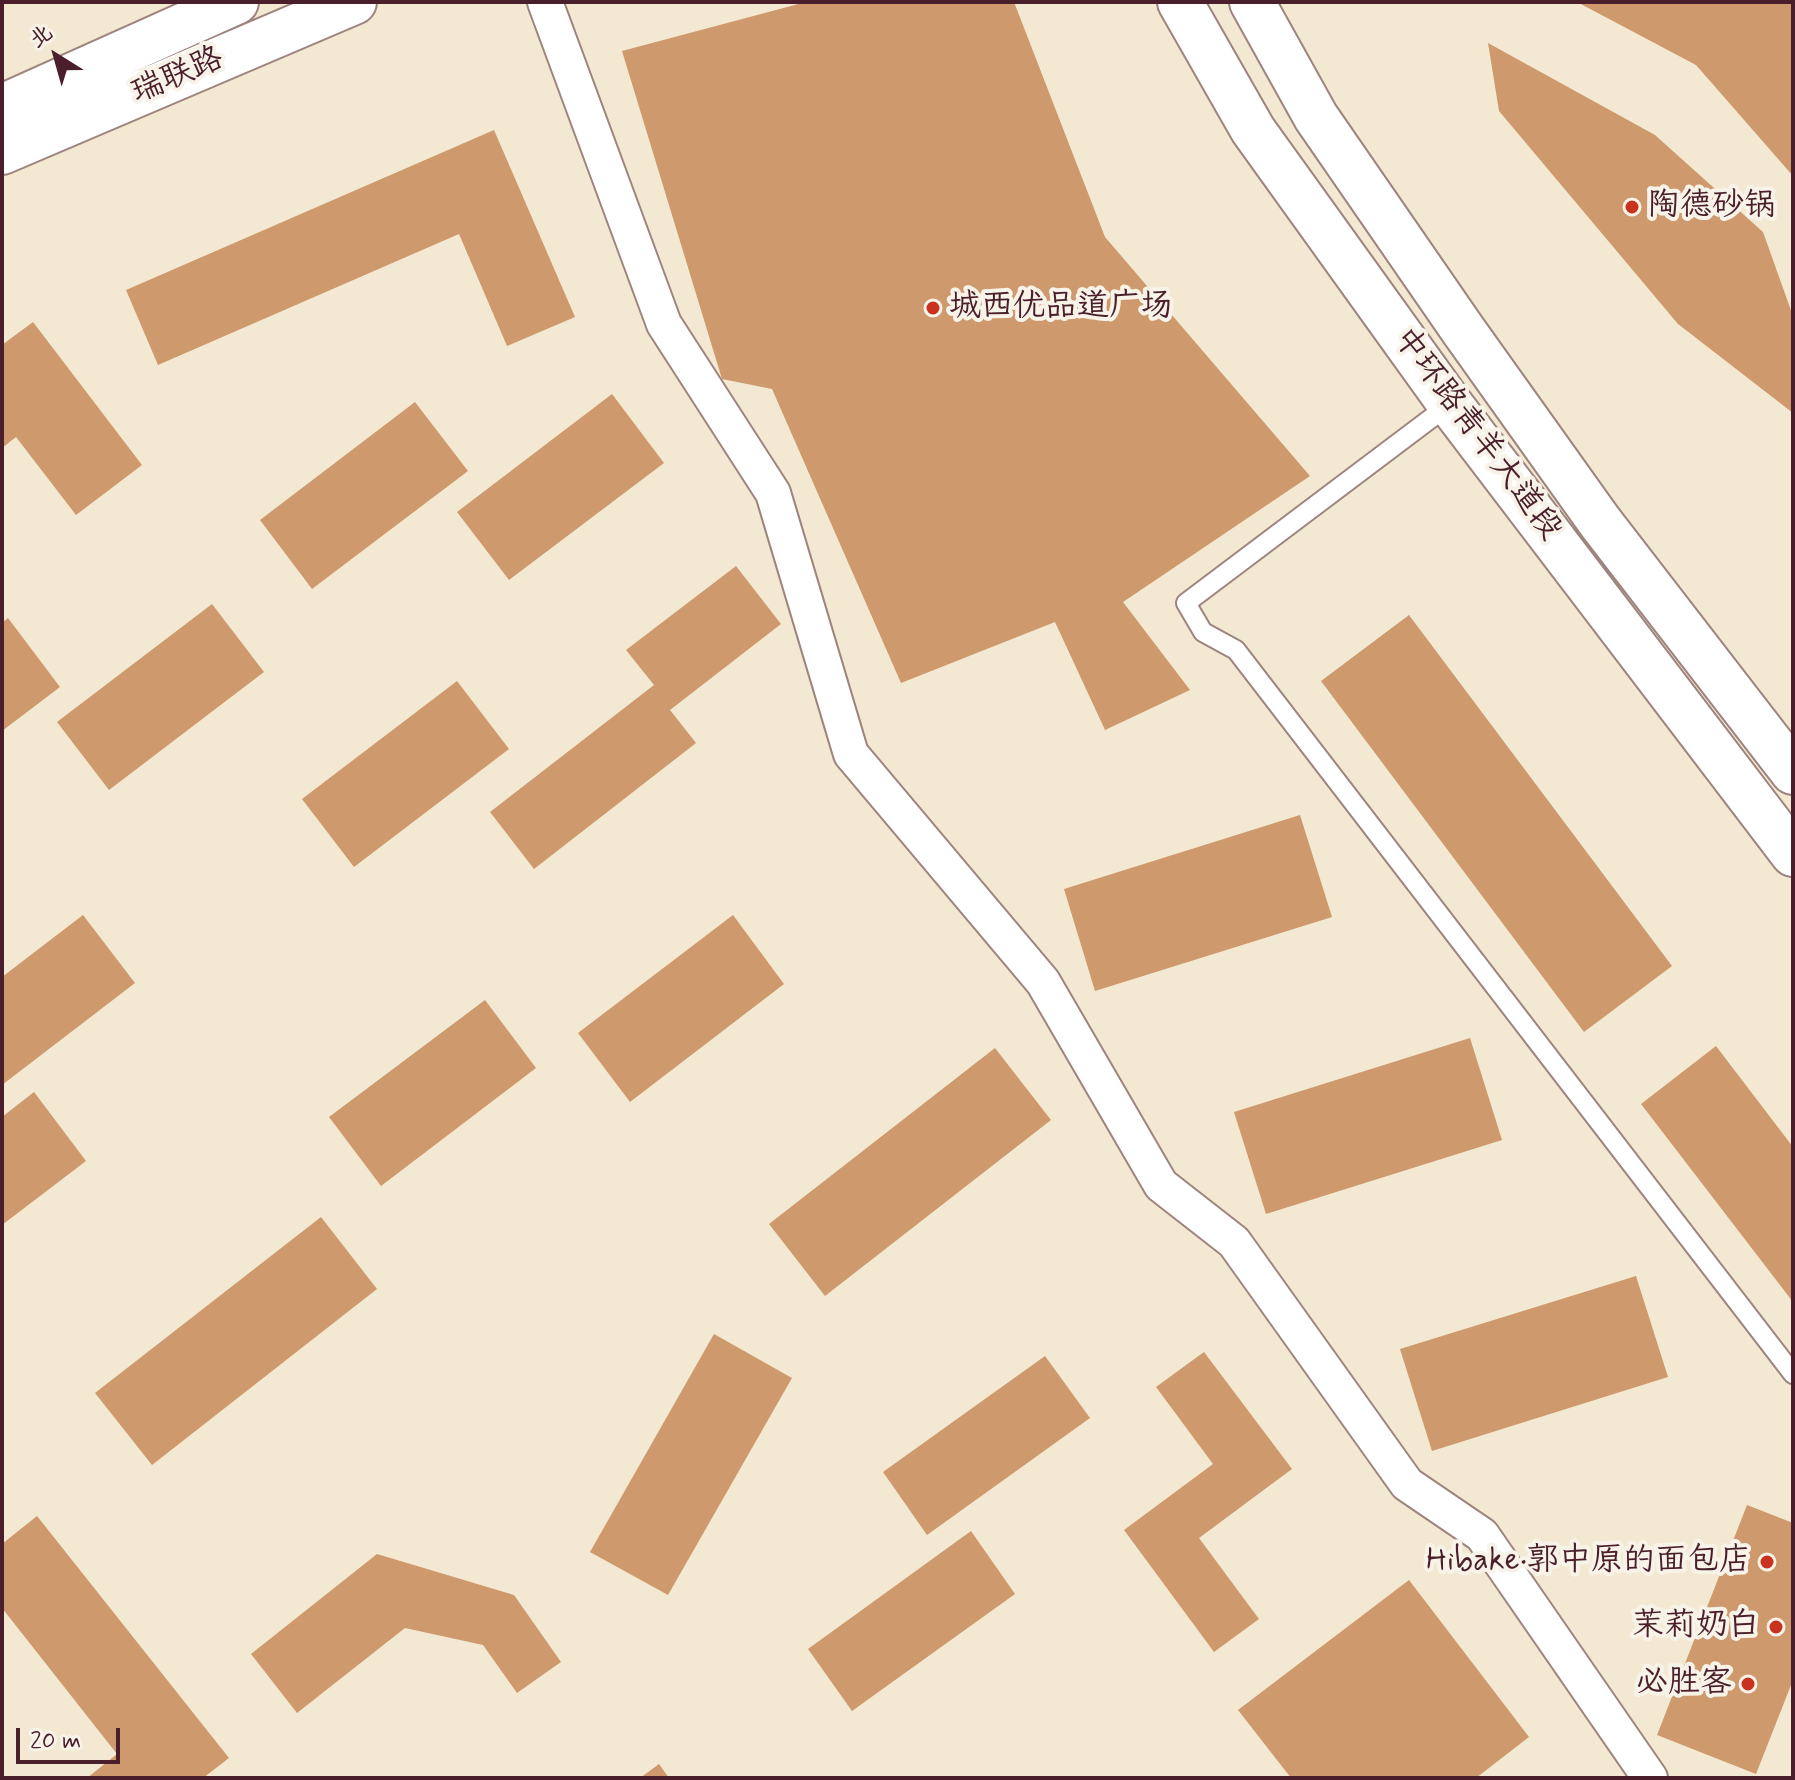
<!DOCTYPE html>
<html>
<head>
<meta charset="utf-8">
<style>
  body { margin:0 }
  #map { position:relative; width:1795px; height:1780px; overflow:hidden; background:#f3e8d1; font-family:Mynerve,"LXGW WenKai TC",sans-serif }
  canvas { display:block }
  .frame { position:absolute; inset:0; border:4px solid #4a1f2b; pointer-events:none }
  .north { position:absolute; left:16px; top:16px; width:80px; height:80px; -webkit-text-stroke:6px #f7f3e8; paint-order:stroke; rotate:323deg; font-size:22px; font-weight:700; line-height:32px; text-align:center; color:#4a1f2b }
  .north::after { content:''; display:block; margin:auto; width:28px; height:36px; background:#4a1f2b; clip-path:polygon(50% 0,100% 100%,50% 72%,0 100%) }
  .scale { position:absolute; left:16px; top:1728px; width:104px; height:36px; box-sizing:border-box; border:4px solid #4a1f2b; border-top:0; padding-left:10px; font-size:24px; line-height:28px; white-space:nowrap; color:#4a1f2b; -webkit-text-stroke:6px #f7f3e8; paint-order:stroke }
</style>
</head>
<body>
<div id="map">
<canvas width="1795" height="1780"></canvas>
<div class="frame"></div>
<div class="north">北</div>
<div class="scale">20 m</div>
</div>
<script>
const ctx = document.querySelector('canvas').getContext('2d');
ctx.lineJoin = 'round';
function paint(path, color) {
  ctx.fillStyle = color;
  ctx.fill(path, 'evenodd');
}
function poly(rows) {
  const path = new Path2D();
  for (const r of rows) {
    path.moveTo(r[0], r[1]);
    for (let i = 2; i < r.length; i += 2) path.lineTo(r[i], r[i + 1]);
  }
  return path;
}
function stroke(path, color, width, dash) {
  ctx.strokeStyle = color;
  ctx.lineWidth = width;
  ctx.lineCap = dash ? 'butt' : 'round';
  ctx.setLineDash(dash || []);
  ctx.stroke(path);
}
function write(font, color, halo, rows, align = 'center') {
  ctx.font = font + ' Mynerve,"LXGW WenKai TC",sans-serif';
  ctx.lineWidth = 8;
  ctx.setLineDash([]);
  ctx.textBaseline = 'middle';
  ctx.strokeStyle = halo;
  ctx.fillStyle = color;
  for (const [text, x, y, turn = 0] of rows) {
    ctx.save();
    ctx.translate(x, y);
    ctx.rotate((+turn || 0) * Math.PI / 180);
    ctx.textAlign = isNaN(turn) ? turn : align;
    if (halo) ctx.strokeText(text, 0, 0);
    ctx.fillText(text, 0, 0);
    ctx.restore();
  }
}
paint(poly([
  [806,2,1014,2,1105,237,1310,476,1123,602,1190,690,1105,730,1055,622,901,683,772,389,722,379,622,51],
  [1577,2,1789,2,1793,6,1793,176,1696,65],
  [1488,43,1655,135,1763,232,1793,316,1793,413,1678,324,1499,111],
  [494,130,575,317,507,346,459,234,158,365,126,290],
  [33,322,142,465,76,515,16,437,2,448,2,345],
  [612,394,664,463,509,580,457,512],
  [415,402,468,471,312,589,260,520],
  [736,566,781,624,670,710,696,743,534,869,490,812,654,685,626,650],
  [212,604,264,672,109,790,57,722],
  [1409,615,1672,966,1584,1032,1321,681],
  [8,618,60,687,2,731,2,623],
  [457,681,509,749,354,867,302,799],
  [1300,815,1332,917,1095,991,1064,889],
  [83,915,135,983,2,1085,2,977],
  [733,915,784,984,630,1102,578,1033],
  [485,1000,536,1068,381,1186,329,1117],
  [1470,1038,1502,1140,1266,1214,1234,1112],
  [1716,1046,1793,1147,1793,1302,1641,1104],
  [995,1048,1051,1120,825,1296,769,1224],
  [34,1092,86,1161,2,1225,2,1117],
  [321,1217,377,1289,152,1465,95,1393],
  [1636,1276,1668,1377,1432,1451,1400,1349],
  [714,1334,792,1378,668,1595,590,1552],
  [1204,1352,1292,1469,1199,1538,1259,1619,1214,1652,1124,1530,1213,1464,1156,1387],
  [1045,1356,1090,1418,927,1535,883,1472],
  [1747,1505,1793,1523,1793,1680,1756,1774,1657,1735],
  [37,1516,229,1758,203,1778,87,1778,117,1754,2,1608,2,1544],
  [971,1531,1015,1594,852,1711,808,1649],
  [377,1554,514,1595,561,1662,517,1693,483,1645,405,1628,297,1713,251,1654],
  [1409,1580,1529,1737,1476,1778,1291,1778,1238,1710],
  [659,1764,669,1778,640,1778]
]), '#ce996c');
const service = poly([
  [1450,404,1186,603,1203,632,1236,650,1793,1374]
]);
const minor = poly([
  [545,2,664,324,773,493,851,754,1043,982,1161,1185,1234,1242,1407,1484,1482,1535,1650,1778]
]);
const secondary = poly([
  [2,107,236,2],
  [2,152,354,2]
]);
const primary = poly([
  [1180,2,1253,130,1450,404,1793,854],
  [1252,2,1316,117,1463,330,1600,522,1793,772]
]);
stroke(service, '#9e847e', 22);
stroke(minor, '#9e847e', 38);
stroke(secondary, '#9e847e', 48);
stroke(primary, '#9e847e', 48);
stroke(service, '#fff', 18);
stroke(minor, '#fff', 34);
stroke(secondary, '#fff', 44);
stroke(primary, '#fff', 44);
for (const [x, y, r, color] of [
  [1632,207,8,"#c8321e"],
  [933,308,8,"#c8321e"],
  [1767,1562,8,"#c8321e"],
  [1776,1627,8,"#c8321e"],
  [1748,1684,8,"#c8321e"]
]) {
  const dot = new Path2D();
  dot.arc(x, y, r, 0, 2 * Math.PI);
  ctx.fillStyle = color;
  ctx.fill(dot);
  stroke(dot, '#f7f3e8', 3);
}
write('32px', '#4a1f2b', '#f7f3e8', [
  ["瑞联路",178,77,-23],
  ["中环路青羊大道段",1476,435,53]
]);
write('32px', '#4a1f2b', '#f7f3e8', [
  ["陶德砂锅",1648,207,"left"],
  ["城西优品道广场",949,308,"left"],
  ["Hibake·郭中原的面包店",1751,1562],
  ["茉莉奶白",1760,1627],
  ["必胜客",1732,1684]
], 'right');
</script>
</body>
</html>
